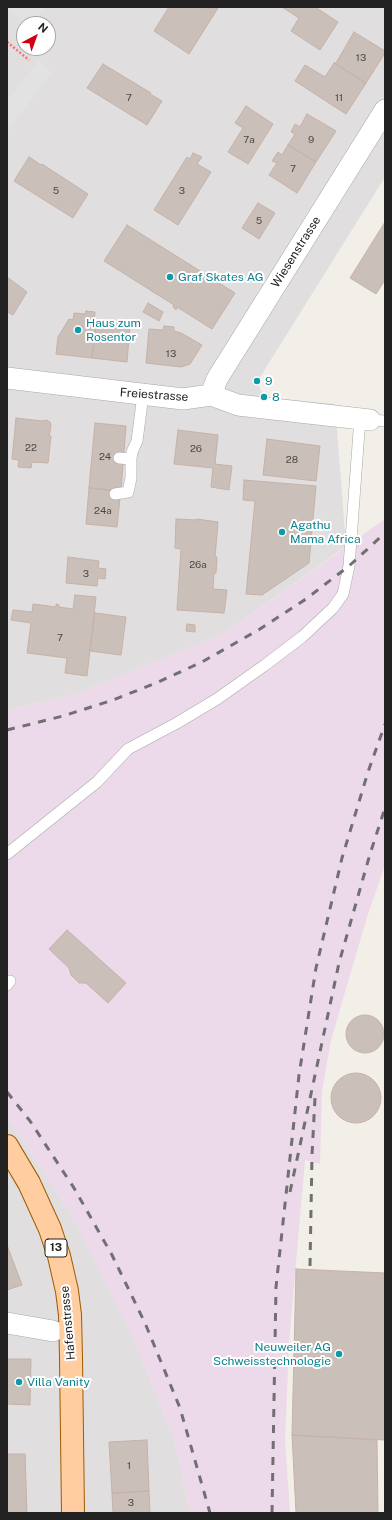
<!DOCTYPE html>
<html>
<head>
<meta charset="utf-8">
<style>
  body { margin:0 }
  #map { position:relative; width:392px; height:1520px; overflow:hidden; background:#f2eee8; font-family:"Public Sans",sans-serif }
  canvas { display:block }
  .frame { position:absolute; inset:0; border:8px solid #222; pointer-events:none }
  .north { position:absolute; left:16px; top:16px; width:40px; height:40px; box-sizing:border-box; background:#fff; border:1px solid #a7a7a7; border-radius:50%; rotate:41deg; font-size:11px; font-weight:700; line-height:16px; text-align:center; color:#222 }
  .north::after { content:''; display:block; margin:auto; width:14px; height:18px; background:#d30014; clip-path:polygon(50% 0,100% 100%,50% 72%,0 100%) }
</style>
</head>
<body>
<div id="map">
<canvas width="392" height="1520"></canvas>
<div class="frame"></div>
<div class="north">N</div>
</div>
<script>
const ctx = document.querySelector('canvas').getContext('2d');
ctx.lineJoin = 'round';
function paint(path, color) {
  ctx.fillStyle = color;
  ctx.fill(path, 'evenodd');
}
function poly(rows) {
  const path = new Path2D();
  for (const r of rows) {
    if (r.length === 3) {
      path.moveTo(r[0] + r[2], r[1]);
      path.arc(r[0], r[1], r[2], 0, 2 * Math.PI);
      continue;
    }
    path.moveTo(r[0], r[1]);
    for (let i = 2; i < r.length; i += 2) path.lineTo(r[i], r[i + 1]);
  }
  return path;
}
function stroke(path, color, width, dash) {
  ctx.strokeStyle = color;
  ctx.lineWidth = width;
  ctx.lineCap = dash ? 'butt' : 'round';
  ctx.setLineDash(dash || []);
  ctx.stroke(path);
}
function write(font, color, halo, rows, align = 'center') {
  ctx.font = font + ' "Public Sans",sans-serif';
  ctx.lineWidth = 4;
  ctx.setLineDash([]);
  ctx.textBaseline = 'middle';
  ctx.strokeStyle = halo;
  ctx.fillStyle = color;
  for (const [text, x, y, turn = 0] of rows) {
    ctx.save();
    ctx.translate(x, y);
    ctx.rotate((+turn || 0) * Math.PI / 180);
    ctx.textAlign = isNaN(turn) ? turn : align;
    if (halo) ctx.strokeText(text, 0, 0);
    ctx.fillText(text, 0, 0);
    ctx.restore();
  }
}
paint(poly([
  [7,7,385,7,385,177,257,382,264,397,335,404,346,546,222,635,76,694,7,710],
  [24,24,48,24,48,48,24,48],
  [7,1119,19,1134,77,1225,132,1335,175,1442,190,1513,7,1513]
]), '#e0dedf');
paint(poly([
  [385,519,385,865,367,917,331,1040,322,1091,320,1164,305,1160,289,1342,285,1441,290,1513,190,1513,175,1442,132,1335,77,1225,19,1134,7,1119,7,710,76,694,222,635]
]), '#ecd9ea');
paint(poly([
  [7,7,45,7,33,24,28,24,7,9],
  [39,60,52,72,7,132,7,100]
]), '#e2e2e2');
const building = poly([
  [169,7,218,8,189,54,154,31,169,7],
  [282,7,315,7,338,22,320,50,291,31,299,18,282,7],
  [354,32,385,51,385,53,366,83,334,63,336,63,354,32],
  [334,63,366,83,346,114,295,81,305,65,325,77,334,63],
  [103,64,151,93,150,94,162,101,147,125,87,88,103,64],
  [246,106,273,124,248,164,228,152,243,128,235,123,246,106],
  [307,114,336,131,316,162,288,145,295,134,291,132,295,124,300,127,307,114],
  [288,145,316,162,297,193,269,175,277,163,272,161,278,152,282,155,288,145],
  [193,153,202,157,197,164,211,172,178,225,154,210,187,157,190,159,193,153],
  [29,157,41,165,42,164,88,194,73,218,14,181,29,157],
  [258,203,275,213,259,239,242,228,258,203],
  [385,222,385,280,376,294,350,278,385,222],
  [127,225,235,293,212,329,177,307,176,310,173,307,174,305,104,261,127,225],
  [7,277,27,292,13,315,7,312,7,277],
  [148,303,163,312,159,321,143,312,148,303],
  [86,311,95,312,94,323,96,323,92,358,56,354,58,337,69,319,73,320,74,313,85,314,86,311],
  [108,321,130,325,127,362,92,358,96,323,108,324,108,321],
  [164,326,174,327,174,331,181,333,202,345,190,364,181,367,146,363,149,329,163,330,164,326],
  [16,418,42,421,46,420,50,422,51,426,49,436,51,436,48,463,32,462,31,468,18,467,19,460,12,459,16,418],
  [95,423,126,426,121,491,89,488,95,423],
  [178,430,218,435,215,464,232,466,229,490,211,487,213,468,174,464,178,430],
  [267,439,320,446,316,481,263,475,267,439],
  [244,480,316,486,309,563,262,595,246,594,255,501,243,500,244,480],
  [89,488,116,491,120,498,117,527,86,524,89,488],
  [176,519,197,520,197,519,218,522,215,557,217,557,216,573,214,573,213,589,227,590,224,613,177,610,181,549,175,548,176,519],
  [68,557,99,561,98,568,106,569,105,579,98,578,97,586,66,583,68,557],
  [75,595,96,597,87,676,65,673,67,658,27,653,31,623,11,620,13,610,32,612,33,604,56,607,56,604,59,605,59,607,73,609,75,595],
  [95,613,126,617,121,655,90,651,95,613],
  [187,624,195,625,195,632,186,631,187,624],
  [67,930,126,983,108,1003,86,983,79,983,71,975,69,968,49,949,67,930],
  [365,1034,19],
  [356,1098,25],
  [7,1245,22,1285,7,1290,7,1245],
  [296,1269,385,1273,385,1440,292,1435,296,1269],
  [7,1359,31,1359,30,1405,7,1404,7,1359],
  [292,1435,377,1440,378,1513,296,1513,292,1435],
  [147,1440,149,1491,112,1493,109,1442,147,1440],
  [7,1454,25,1454,27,1513,7,1513,7,1454],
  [149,1491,150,1513,113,1513,112,1493,149,1491]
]);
paint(building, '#cbbfba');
stroke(building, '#c6b2a8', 1);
const lane = poly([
  [370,420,385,421],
  [119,458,131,459,132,452,137,441,143,395],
  [115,494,128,492,131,478,131,459],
  [7,854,97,782,128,749,177,723,217,699,265,665,302,637,333,608,343,594,349,566,360,418],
  [7,985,10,981]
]);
const street = poly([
  [7,378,183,399,211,395,238,405,370,420],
  [211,395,217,379,385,110],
  [7,1323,53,1331]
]);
const primary = poly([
  [7,1146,29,1183,50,1229,59,1256,67,1291,70,1315,71,1358,73,1513]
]);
stroke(lane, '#a9a9a9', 12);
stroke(street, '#a9a9a9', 22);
stroke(primary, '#9f5b00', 24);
stroke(poly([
  [7,42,29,60]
]), '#ff6d6c', 2.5, [2, 2]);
stroke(lane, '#fff', 11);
stroke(street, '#fff', 21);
stroke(primary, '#ffcda0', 22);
stroke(poly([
  [7,730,63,716,113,700,156,683,202,662,260,629,306,599,349,566,385,533],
  [7,1092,30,1121,74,1188,112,1255,145,1323,180,1408,210,1513],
  [290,1192,339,963,370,854,385,808],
  [310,1266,312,1155,315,1098],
  [272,1513,276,1287,299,1075,316,968,342,858,368,772,385,724]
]), '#707070', 3, [8, 8]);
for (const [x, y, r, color] of [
  [170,277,4,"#0f9aa8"],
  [78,330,4,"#0f9aa8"],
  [257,381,4,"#0f9aa8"],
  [264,397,4,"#0f9aa8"],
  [282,532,4,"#0f9aa8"],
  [339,1354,4,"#0f9aa8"],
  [19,1382,4,"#0f9aa8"]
]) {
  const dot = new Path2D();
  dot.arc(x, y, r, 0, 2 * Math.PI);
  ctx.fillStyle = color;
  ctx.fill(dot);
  stroke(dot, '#fff', 1.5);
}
write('10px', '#4c4948', null, [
  ["13",361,58],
  ["7",129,98],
  ["11",339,98],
  ["7a",249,140],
  ["9",311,140],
  ["7",293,169],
  ["5",56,191],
  ["3",182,191],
  ["5",259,221],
  ["13",171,354],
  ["22",31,448],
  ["26",196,449],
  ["24",105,457],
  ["28",292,460],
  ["24a",103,511],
  ["26a",198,565],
  ["3",86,574],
  ["7",60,638],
  ["1",129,1466],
  ["3",131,1503]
]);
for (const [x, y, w] of [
  [56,1248,22]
]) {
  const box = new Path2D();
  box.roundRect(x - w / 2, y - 9, w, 18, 3);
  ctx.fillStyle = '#fff';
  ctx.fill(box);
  stroke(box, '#222', 1);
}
write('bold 11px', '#222', null, [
  ["13",56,1248]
]);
write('12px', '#222', '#fff', [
  ["Wiesenstrasse",296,252,-58],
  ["Freiestrasse",154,395,4],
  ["Hafenstrasse",68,1323,-95]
]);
write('12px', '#0d838f', '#fff', [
  ["Graf Skates AG",178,277],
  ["Haus zum",86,323],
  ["Rosentor",86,337],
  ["9",265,381],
  ["8",272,397],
  ["Agathu",290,525],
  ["Mama Africa",290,539],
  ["Neuweiler AG",331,1347,"right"],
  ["Schweisstechnologie",331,1361,"right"],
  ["Villa Vanity",27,1382]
], 'left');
</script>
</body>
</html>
